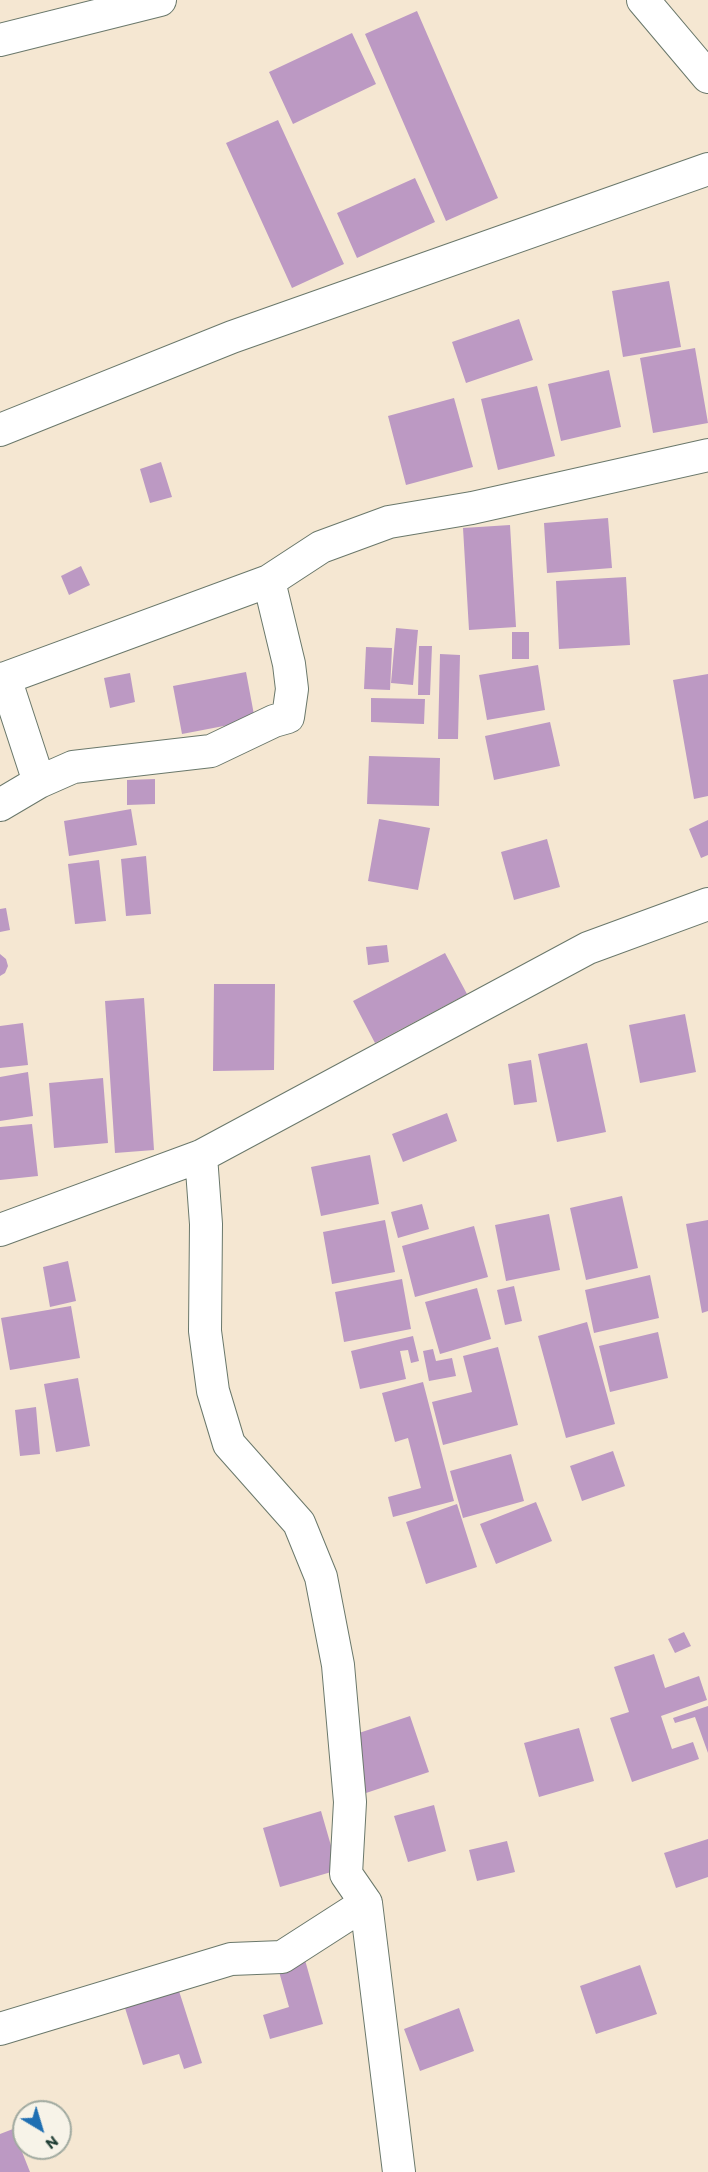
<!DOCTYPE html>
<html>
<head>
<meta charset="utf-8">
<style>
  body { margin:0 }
  #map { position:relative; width:708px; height:2172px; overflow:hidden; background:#f5e7d2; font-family:Itim,sans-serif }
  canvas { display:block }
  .north { position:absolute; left:12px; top:2100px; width:60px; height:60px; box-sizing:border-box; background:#f7f3e8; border:2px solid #a1aaa0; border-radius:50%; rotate:142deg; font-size:16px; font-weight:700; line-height:24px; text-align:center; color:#1f3d34 }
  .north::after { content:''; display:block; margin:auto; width:21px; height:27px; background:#1f6fb2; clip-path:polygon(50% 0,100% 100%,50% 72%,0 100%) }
</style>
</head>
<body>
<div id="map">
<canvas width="708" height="2172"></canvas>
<div class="north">N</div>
</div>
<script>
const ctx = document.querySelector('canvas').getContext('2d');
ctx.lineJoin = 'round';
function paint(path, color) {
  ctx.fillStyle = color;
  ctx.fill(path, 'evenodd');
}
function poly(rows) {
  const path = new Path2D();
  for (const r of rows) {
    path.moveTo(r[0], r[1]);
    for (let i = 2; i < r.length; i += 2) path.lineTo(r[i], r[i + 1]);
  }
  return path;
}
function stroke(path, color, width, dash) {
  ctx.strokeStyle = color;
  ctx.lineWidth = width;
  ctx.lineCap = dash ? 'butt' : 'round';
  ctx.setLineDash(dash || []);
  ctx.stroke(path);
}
paint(poly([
  [417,11,498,198,446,221,365,34],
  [352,33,376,84,293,124,269,72],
  [278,120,344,264,292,288,226,143],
  [415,178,435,222,357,258,337,213],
  [669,281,681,347,623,357,612,291],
  [519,319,533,360,466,383,452,342],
  [695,348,708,423,653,433,640,358],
  [609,370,621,427,561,441,548,384],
  [537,386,555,456,498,470,481,399],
  [454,398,473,467,406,485,388,416],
  [161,462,172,497,150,503,140,469],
  [608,518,612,568,547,573,544,523],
  [510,525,516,627,469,630,463,528],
  [81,566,90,585,69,595,61,576],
  [626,577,630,645,559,649,556,581],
  [396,628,418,630,413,685,391,683],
  [512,632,529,632,529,659,512,659],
  [419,646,432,646,430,695,418,695],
  [366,647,392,648,390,690,364,689],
  [440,654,460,655,458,739,438,739],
  [538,665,545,710,487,720,479,675],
  [246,672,255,720,182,734,173,686],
  [130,673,135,702,110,708,104,678],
  [708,674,708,796,694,799,673,680],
  [371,698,425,699,424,724,371,722],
  [550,722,560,766,494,780,485,736],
  [369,756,440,758,439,806,367,804],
  [155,779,155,804,127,805,127,780],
  [131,809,137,845,69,856,64,821],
  [379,819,430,828,418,890,368,881],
  [708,820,708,855,701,858,689,829],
  [547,839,560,887,514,900,501,852],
  [146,856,151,914,126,916,121,859],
  [99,860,106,921,75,924,68,864],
  [6,908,10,930,0,932,0,909],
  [387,945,389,962,368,965,366,947],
  [445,953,467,994,375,1043,353,1001],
  [0,954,6,959,8,966,5,973,0,976],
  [214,984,275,984,274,1070,213,1071],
  [144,998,154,1150,115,1153,105,1001],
  [685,1014,696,1072,640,1083,629,1025],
  [23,1023,28,1065,0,1068,0,1026],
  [587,1043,606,1132,557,1142,538,1054],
  [531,1060,537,1102,514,1105,508,1064],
  [28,1072,33,1116,0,1121,0,1077],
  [103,1078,108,1143,54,1148,49,1083],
  [447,1113,457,1141,403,1162,392,1134],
  [32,1124,38,1176,0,1180,0,1127],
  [370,1155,379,1204,321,1216,311,1167],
  [622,1196,638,1268,586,1280,570,1208],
  [422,1204,429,1229,398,1238,391,1212],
  [549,1214,560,1270,506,1281,495,1225],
  [385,1220,395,1272,332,1284,323,1232],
  [708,1220,708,1311,702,1313,686,1224],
  [474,1226,488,1277,415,1297,402,1246],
  [68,1261,76,1301,50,1307,43,1267],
  [650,1275,659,1318,594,1333,585,1290],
  [402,1279,411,1329,344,1342,335,1292],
  [514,1286,522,1321,505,1325,497,1290],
  [477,1288,491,1339,440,1354,425,1302],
  [71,1306,80,1358,10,1370,1,1318],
  [587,1322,615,1424,566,1438,538,1336],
  [658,1332,668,1378,610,1392,599,1346],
  [413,1336,419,1361,411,1363,408,1350,400,1351,406,1379,360,1389,351,1351],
  [498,1347,518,1425,443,1445,432,1402,472,1392,463,1356],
  [433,1349,436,1361,452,1358,456,1376,429,1381,423,1351],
  [78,1378,90,1446,56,1452,44,1384],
  [423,1382,454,1501,393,1517,388,1497,421,1488,408,1438,395,1442,382,1393],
  [36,1407,40,1454,20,1456,15,1410],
  [613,1451,625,1486,582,1501,570,1466],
  [511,1454,524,1501,463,1518,450,1471],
  [536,1502,552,1541,496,1564,480,1524],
  [457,1504,477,1567,426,1584,406,1522],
  [684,1632,691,1646,675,1653,668,1639],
  [654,1654,665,1688,699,1676,707,1700,661,1716,672,1749,693,1742,699,1759,632,1782,610,1718,629,1712,614,1667],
  [708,1706,708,1753,695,1717,675,1723,673,1718],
  [410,1716,429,1772,366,1793,347,1737],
  [579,1728,594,1781,539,1797,524,1743],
  [434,1805,446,1851,408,1862,394,1816],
  [321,1811,338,1870,280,1887,263,1828],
  [708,1839,708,1877,676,1888,664,1853],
  [507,1841,515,1872,477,1881,469,1850],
  [305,1960,323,2024,270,2039,263,2015,289,2007,278,1968],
  [640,1965,657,2014,596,2034,580,1986],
  [179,1991,202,2063,184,2069,179,2054,143,2065,125,2008],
  [459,2008,474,2051,420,2071,404,2029],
  [13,2129,30,2172,0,2172,0,2134]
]), '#bc99c3');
const minor = poly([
  [643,0,708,77],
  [0,40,160,0],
  [0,430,232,337,708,169],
  [5,678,39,782],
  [0,680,269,581],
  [0,805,39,782,73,767,211,751,274,721,288,717,292,689,289,664,269,581,321,547,389,522,472,508,708,455],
  [201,1156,206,1224,205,1331,213,1391,229,1444,299,1523,321,1577,338,1665,350,1802,346,1874,366,1903,399,2172],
  [0,1230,201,1156,588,948,708,904],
  [0,2029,231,1959,282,1957,366,1903]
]);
stroke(minor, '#6a786b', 34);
stroke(minor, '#fff', 32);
</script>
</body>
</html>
